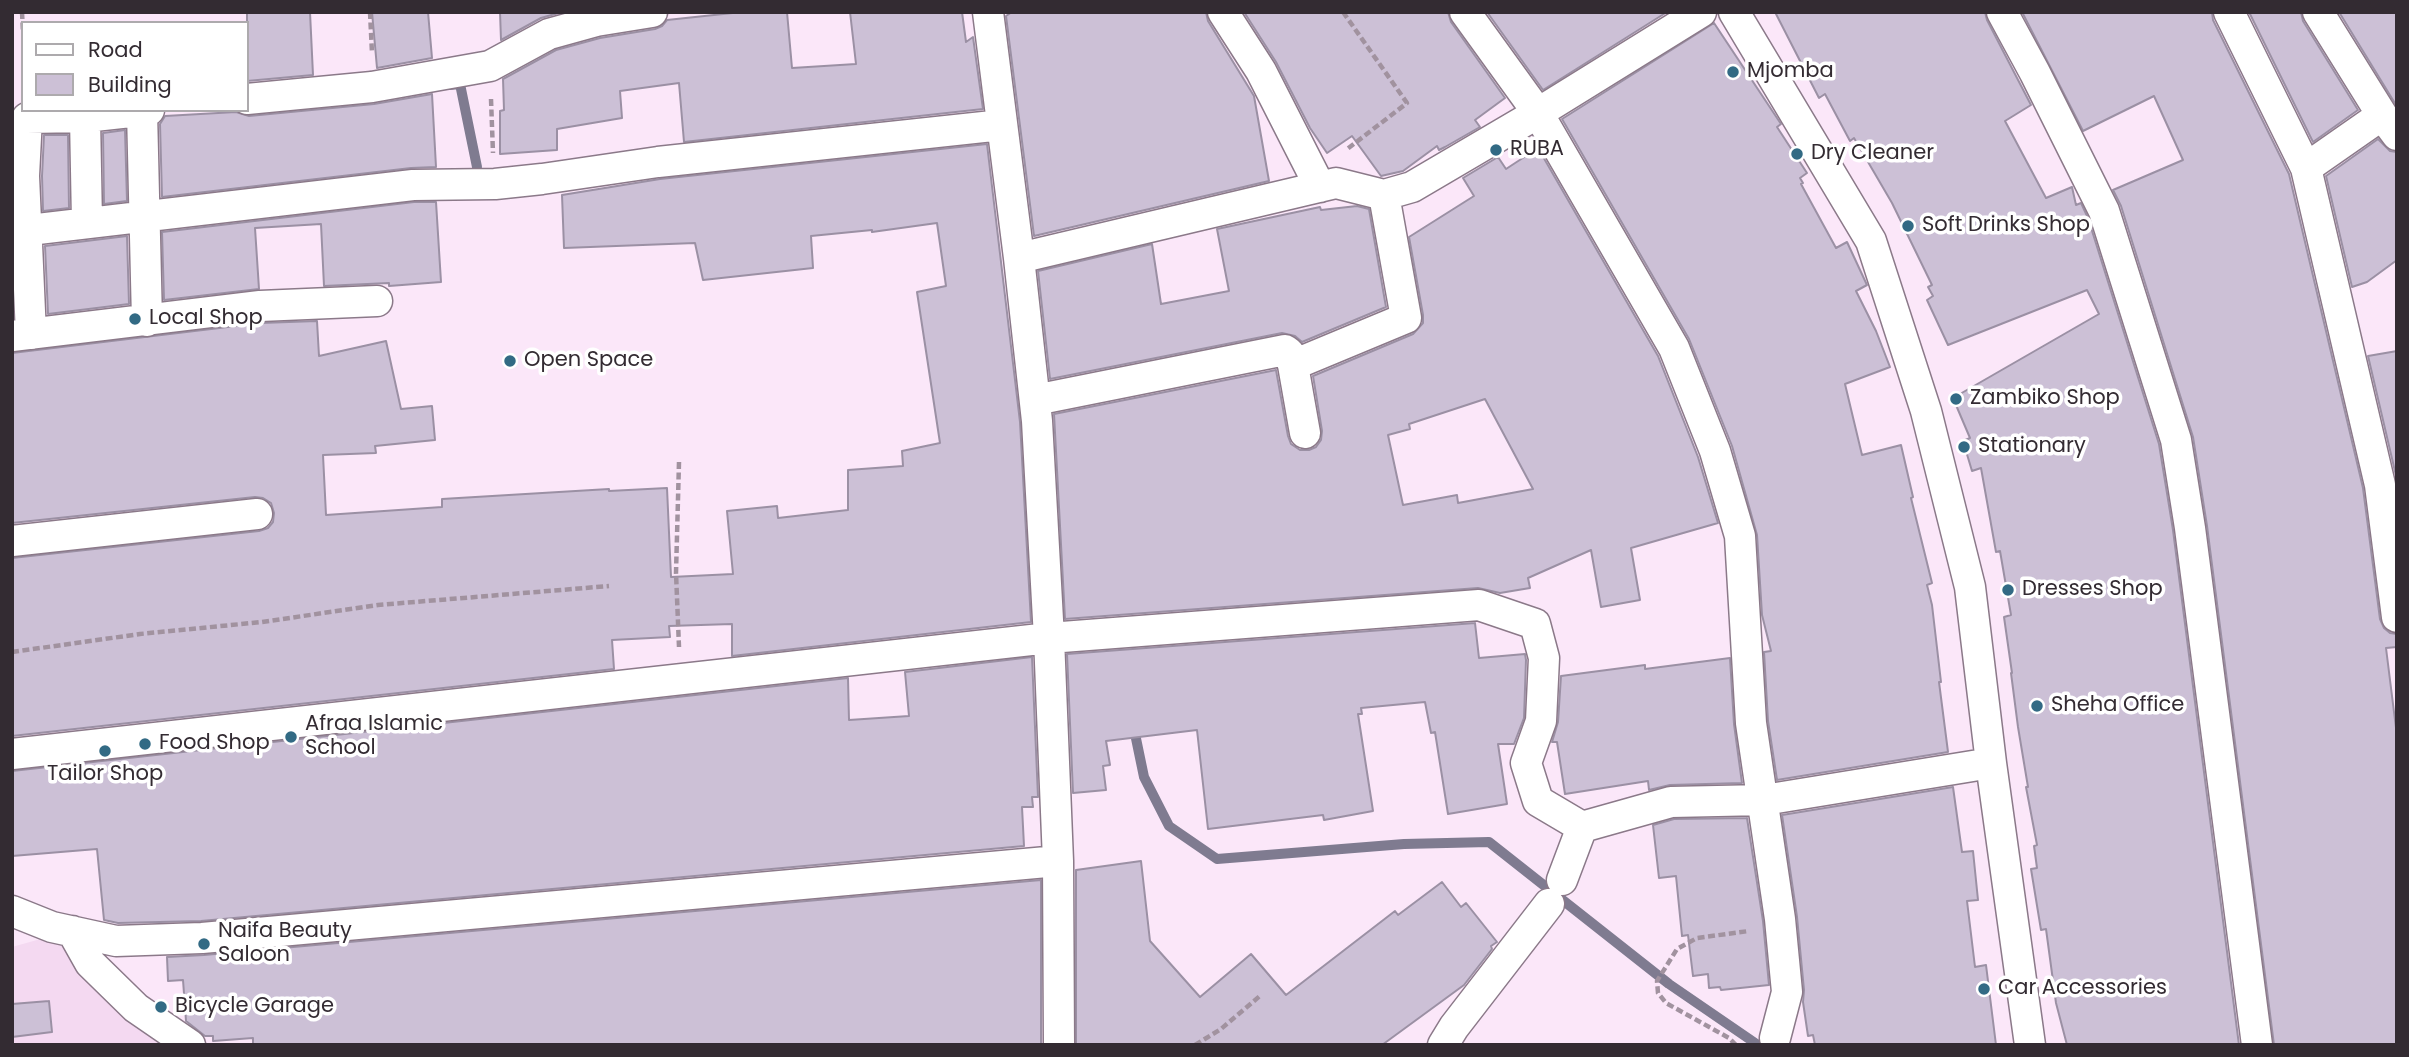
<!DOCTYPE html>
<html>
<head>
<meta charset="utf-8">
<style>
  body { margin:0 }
  #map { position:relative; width:2409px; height:1057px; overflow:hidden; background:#fbe7f9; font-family:Poppins,sans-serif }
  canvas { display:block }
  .frame { position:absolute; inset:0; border:14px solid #332b32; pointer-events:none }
  .legend { position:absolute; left:21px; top:21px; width:228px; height:91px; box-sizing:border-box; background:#fff; border:2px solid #adaaad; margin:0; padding:9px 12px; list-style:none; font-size:21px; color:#332b32 }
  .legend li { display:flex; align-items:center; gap:14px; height:35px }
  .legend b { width:35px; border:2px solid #adaaad }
</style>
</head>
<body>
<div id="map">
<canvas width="2409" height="1057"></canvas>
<div class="frame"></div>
<ul class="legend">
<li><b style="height:9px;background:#fff"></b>Road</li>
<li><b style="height:19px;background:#ccc0d6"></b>Building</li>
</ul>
</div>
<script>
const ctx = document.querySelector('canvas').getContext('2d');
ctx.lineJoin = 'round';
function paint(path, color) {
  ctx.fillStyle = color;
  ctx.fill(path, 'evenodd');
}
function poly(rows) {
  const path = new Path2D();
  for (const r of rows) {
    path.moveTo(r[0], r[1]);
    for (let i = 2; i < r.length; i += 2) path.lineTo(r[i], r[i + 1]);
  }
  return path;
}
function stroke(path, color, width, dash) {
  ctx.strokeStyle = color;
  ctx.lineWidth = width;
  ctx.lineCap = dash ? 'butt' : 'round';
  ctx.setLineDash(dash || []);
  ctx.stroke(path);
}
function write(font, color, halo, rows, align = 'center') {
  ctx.font = font + ' Poppins,sans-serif';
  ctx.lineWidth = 7;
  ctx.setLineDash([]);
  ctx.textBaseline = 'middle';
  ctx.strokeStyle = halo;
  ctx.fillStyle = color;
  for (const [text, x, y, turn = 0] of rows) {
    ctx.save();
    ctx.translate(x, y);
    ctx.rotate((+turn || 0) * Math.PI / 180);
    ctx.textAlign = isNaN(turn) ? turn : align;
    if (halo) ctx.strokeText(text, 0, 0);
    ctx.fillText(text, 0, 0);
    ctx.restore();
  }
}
paint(poly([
  [69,931,193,1045,12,1045,12,947]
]), '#f4d9f1');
stroke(poly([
  [449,85,460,84,477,167],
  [1133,724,1144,777,1169,826,1217,859,1404,844,1489,842,1669,984,1758,1045]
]), '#7f7b90', 10);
const building = poly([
  [247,12,310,12,313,75,247,81,247,12],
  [372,12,428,12,432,58,377,68,372,12],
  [500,12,562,12,541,18,501,40,500,12],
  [742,12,787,12,792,68,856,64,850,12,962,12,966,42,973,37,983,109,684,142,679,83,620,91,622,118,557,129,557,150,500,154,500,111,504,110,503,79,556,50,600,38,655,29,662,26,667,20,742,12],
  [1012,12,1206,12,1208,21,1254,96,1269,181,1034,236,1006,16,1012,12],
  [1244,12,1448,12,1451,22,1505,98,1475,120,1480,127,1445,147,1439,150,1437,146,1403,171,1381,176,1352,136,1327,153,1310,128,1276,62,1244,12],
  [1487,12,1667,12,1543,90,1487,12],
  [1775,12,1985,12,1987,20,2031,105,2005,121,2046,198,2072,187,2076,205,2081,203,2088,218,2159,444,2173,530,2239,1045,2067,1045,2056,1003,2046,929,2041,930,2031,869,2037,868,2034,846,2037,845,2026,787,2028,787,2018,727,2011,673,2012,673,2004,617,2011,615,2000,551,1996,552,1981,468,1972,471,1963,441,1970,438,1953,398,2099,314,2087,290,1948,345,1927,300,1933,296,1928,287,1932,285,1892,203,1854,138,1850,141,1825,94,1819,98,1775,12],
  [2022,12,2212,12,2213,20,2289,174,2363,488,2380,619,2384,628,2390,633,2397,634,2397,647,2386,648,2397,736,2397,1045,2274,1045,2207,526,2193,437,2121,206,2113,190,2183,160,2154,96,2083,131,2022,12],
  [2249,12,2301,12,2303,21,2358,110,2313,142,2249,12],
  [2339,12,2397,12,2397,106,2396,105,2339,12],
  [1714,23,1781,124,1777,127,1807,173,1800,178,1803,183,1801,184,1836,248,1847,242,1867,285,1856,291,1876,331,1890,367,1845,384,1862,455,1901,445,1913,497,1911,498,1932,583,1927,585,1932,605,1941,682,1939,682,1948,752,1777,780,1768,721,1764,652,1771,651,1762,615,1757,535,1732,446,1689,339,1562,119,1714,23],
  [432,94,436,167,411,168,162,197,160,124,165,116,236,112,249,116,374,104,432,94],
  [125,130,127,201,104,204,103,133,125,130],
  [44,135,68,135,69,208,43,211,42,176,44,135],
  [2378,139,2390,151,2397,152,2397,260,2367,282,2352,287,2326,176,2378,139],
  [987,144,1020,422,1031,622,732,656,732,624,669,626,670,637,612,640,614,669,12,736,12,558,259,531,268,528,273,522,274,513,271,503,263,498,255,497,12,523,12,353,261,323,317,321,319,356,386,341,401,409,432,406,435,440,375,446,376,453,323,455,326,515,442,507,442,499,609,489,609,491,667,488,671,577,733,574,727,511,777,506,778,518,848,510,848,470,903,466,902,451,940,443,917,292,946,286,937,223,872,232,872,230,811,236,813,268,703,280,695,243,564,248,562,195,660,179,987,144],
  [1538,148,1658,356,1698,457,1718,523,1631,548,1640,600,1601,607,1591,550,1528,578,1530,588,1500,593,1478,588,1065,619,1054,414,1276,370,1288,436,1291,444,1300,450,1309,450,1316,447,1321,440,1322,431,1313,376,1413,334,1423,323,1423,315,1409,237,1474,196,1463,178,1498,157,1506,169,1538,148],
  [1485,399,1533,489,1458,503,1457,495,1403,505,1388,435,1410,429,1409,424,1485,399],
  [414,202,436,202,441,282,389,286,389,283,324,286,321,224,255,228,259,289,164,300,162,232,414,202],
  [1357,206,1369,209,1386,307,1302,342,1295,336,1282,333,1050,379,1038,271,1152,244,1161,304,1229,291,1217,229,1320,207,1321,210,1357,206],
  [127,236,129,304,48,314,45,246,127,236],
  [2397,351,2397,480,2368,356,2397,351],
  [1475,623,1479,658,1525,654,1526,660,1524,718,1514,744,1498,744,1507,804,1448,814,1435,732,1431,733,1425,702,1361,708,1362,714,1358,714,1373,811,1324,820,1323,815,1208,829,1197,730,1106,741,1110,765,1103,766,1106,790,1073,793,1067,654,1475,623],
  [1032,657,1038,797,1032,797,1033,807,1022,807,1024,846,201,921,118,923,104,920,97,849,12,856,12,771,848,678,849,720,909,716,905,672,1032,657],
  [1730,658,1734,724,1742,783,1670,785,1649,790,1648,781,1565,794,1557,742,1552,742,1558,722,1561,676,1645,665,1645,669,1730,658],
  [1953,787,1962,852,1973,851,1978,900,1967,901,1975,967,1986,965,1996,1045,1815,1045,1813,1035,1808,1036,1803,1002,1804,990,1797,917,1782,815,1953,787],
  [1747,818,1763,921,1769,985,1721,990,1720,987,1709,988,1708,974,1693,976,1688,935,1682,936,1676,876,1659,878,1653,825,1674,819,1747,818],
  [1141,861,1150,941,1200,997,1251,954,1286,995,1395,911,1398,915,1442,882,1461,907,1466,903,1497,942,1491,946,1492,949,1464,985,1382,1045,1076,1045,1076,870,1141,861],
  [1041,880,1041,1045,253,1045,253,1038,213,1041,213,1036,205,1036,186,1021,183,980,168,981,167,957,204,955,1041,880],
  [49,1001,52,1032,12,1037,12,1004,49,1001]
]);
paint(building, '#ccc0d6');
stroke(building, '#9b90a4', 2);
const street = poly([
  [988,12,1019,258,1037,421,1049,638,1058,861,1059,1045],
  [1223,12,1261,71,1320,187],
  [1465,12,1538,113,1674,348,1715,451,1740,536,1751,723,1780,919,1787,992,1775,1038],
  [1734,12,1871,241,1926,411,1970,587,1991,763,2030,1045],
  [2002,12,2035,73,2104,211,2176,440,2190,528,2257,1045],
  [2229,12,2306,168,2380,485,2397,617],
  [2318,12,2382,115],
  [247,99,372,87,490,66,549,34,596,21,652,12],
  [142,111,147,321],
  [85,117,87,223],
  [2306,168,2382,115,2397,135],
  [12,232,413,185,495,184,542,179,658,162,1002,125],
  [1019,258,1336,183,1384,195,1412,187,1538,113,1701,12],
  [31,334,24,176,27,118,85,117,149,110],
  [12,336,260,306,377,301],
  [1293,365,1406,318,1384,195],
  [1035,400,1285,350,1289,353,1293,365,1305,433],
  [12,541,257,514],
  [12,754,1049,638,1479,605,1535,624,1544,658,1541,721,1526,763,1538,801,1582,827],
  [1582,827,1671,802,1764,800,1991,763],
  [1562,880,1582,827],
  [12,911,52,927,116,941,202,938,1058,861],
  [72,931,90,963,136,1008,190,1045],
  [1443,1045,1454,1027,1549,904]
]);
stroke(street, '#8b7989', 33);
stroke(poly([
  [22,12,23,32],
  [370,12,372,53],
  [1343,12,1407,103,1346,150],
  [491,99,493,153],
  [679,462,676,573,679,647],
  [12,652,140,634,262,622,378,605,609,586],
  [1195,1045,1221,1029,1261,995],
  [1736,1045,1729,1038,1666,1003,1658,993,1657,981,1677,949,1697,938,1749,931]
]), '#a1929f', 4.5, [7, 3.5]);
stroke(street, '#fff', 30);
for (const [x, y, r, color] of [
  [1733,72,7,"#326a84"],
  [1496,150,7,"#326a84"],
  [1797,154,7,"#326a84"],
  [1908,226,7,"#326a84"],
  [135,319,7,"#326a84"],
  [510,361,7,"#326a84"],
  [1956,399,7,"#326a84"],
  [1964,447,7,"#326a84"],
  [2008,590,7,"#326a84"],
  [2037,706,7,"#326a84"],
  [291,737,7,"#326a84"],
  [145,744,7,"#326a84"],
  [105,751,7,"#326a84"],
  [204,944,7,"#326a84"],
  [1984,989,7,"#326a84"],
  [161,1007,7,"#326a84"]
]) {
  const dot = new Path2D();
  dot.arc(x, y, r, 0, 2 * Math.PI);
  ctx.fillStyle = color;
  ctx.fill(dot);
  stroke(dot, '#fff', 2.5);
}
write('21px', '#332b32', '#fff', [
  ["Mjomba",1747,72],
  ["RUBA",1510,150],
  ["Dry Cleaner",1811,154],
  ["Soft Drinks Shop",1922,226],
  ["Local Shop",149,319],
  ["Open Space",524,361],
  ["Zambiko Shop",1970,399],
  ["Stationary",1978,447],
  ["Dresses Shop",2022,590],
  ["Sheha Office",2051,706],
  ["Afraa Islamic",305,725],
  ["School",305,749],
  ["Food Shop",159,744],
  ["Tailor Shop",105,775,"center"],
  ["Naifa Beauty",218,932],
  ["Saloon",218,956],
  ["Car Accessories",1998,989],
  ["Bicycle Garage",175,1007]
], 'left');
</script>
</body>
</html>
